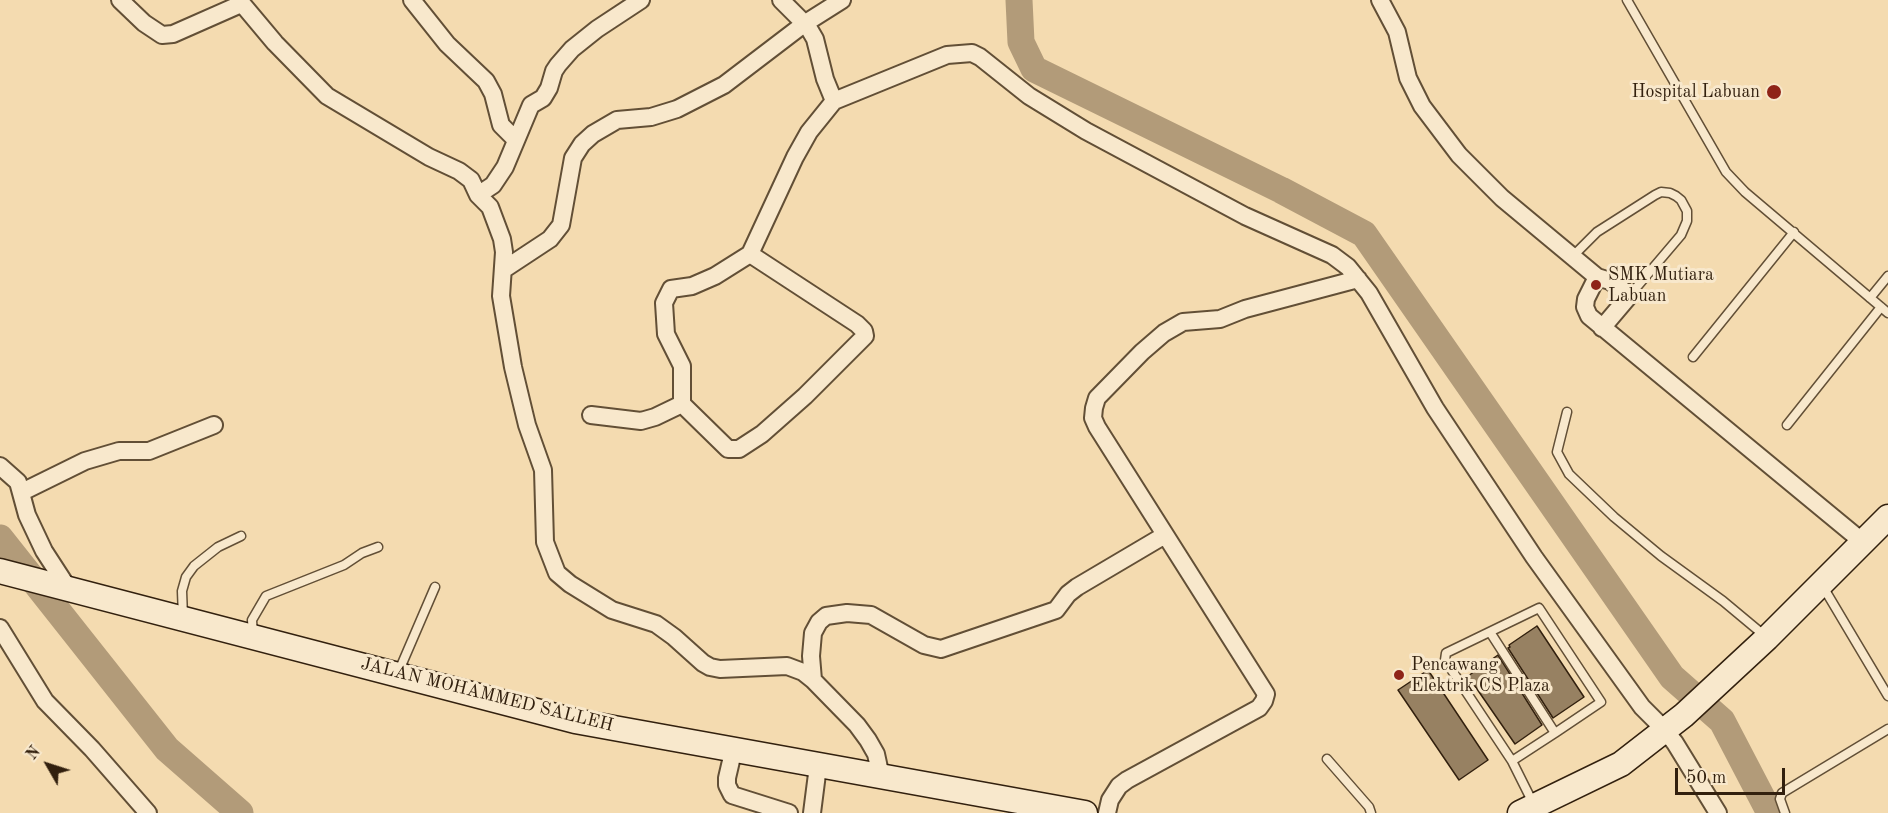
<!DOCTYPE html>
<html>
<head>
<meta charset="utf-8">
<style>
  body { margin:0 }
  #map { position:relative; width:1888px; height:813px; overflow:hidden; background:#f4dbb0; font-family:"Old Standard TT",serif }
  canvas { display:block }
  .north { position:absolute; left:18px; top:735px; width:60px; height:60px; -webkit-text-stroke:4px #f8e8cc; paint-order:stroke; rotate:309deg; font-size:16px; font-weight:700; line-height:24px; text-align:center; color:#32200e }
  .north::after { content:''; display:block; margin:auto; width:21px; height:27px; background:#32200e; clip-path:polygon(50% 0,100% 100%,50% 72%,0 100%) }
  .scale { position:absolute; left:1675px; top:768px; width:110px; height:27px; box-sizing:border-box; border:3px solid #32200e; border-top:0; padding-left:8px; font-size:18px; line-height:21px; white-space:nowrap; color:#32200e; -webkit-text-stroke:4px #f8e8cc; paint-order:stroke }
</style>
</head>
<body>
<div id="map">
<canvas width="1888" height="813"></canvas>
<div class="north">N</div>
<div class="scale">50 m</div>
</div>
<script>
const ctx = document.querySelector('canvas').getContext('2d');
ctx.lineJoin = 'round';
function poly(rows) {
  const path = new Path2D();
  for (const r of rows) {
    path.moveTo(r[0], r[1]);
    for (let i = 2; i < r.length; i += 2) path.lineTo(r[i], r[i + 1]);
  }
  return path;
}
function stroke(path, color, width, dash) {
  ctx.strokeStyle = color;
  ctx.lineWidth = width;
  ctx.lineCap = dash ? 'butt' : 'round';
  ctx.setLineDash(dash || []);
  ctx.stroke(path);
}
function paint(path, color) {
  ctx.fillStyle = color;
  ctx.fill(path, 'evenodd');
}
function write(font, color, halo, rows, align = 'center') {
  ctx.font = font + ' "Old Standard TT",serif';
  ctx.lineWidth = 6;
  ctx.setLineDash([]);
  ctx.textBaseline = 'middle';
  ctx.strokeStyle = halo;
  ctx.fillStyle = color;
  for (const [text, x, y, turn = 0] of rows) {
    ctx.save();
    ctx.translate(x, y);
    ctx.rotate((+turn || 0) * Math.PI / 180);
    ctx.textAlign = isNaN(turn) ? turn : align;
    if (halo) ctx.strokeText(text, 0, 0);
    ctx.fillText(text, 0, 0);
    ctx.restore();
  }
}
stroke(poly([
  [1019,0,1021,42,1034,69,1281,190,1364,234,1672,677,1722,721,1770,813],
  [0,538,167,749,240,813]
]), '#b29b79', 27);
const building = poly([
  [1537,626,1584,697,1553,718,1508,648,1510,647,1509,645,1537,626],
  [1498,655,1542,725,1515,744,1468,676,1498,655],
  [1428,670,1488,760,1459,780,1398,690,1428,670]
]);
paint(building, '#978162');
stroke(building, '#32200e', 1.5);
const service = poly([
  [1627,0,1726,172,1745,192,1888,313],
  [1572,257,1597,232,1655,195,1661,192,1670,193,1676,196,1681,200,1687,211,1687,221,1681,235,1630,295],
  [1870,298,1888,276],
  [1693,357,1794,232],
  [1567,412,1557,452,1569,474,1614,517,1661,556,1723,601,1765,636],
  [1787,425,1881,307],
  [1822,585,1888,696],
  [183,617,182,591,186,577,194,566,218,547,241,536],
  [1490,632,1555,733,1512,761,1534,805],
  [253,635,252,620,266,596,344,565,362,553,378,547],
  [398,673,435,587],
  [1327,759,1369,807,1371,813],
  [1512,761,1445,660,1446,653,1539,608,1601,702,1555,733],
  [1785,813,1780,799,1782,793,1888,729]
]);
const minor = poly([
  [120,0,144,23,162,35,173,34,241,4],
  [239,0,275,43,327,96,429,157,459,171,471,180,478,195,490,207,502,239,504,252,501,296,513,367,527,425,543,470,545,542,557,573,570,584,612,610,656,624,674,637,703,663,710,667,720,669,787,666,803,672,813,680,857,725,868,740,876,754,881,777],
  [412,0,447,44,486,81,493,94,501,125,516,140],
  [781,0,808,27,815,39,825,79,834,101],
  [1380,0,1397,32,1408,78,1422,106,1459,155,1502,198,1597,277,1586,299,1585,307,1589,316,1864,543],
  [478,195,493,185,505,167,531,105,543,98,549,88,554,71,558,65,572,49,597,29,641,0],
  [503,270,550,239,561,225,573,158,582,144,593,134,617,120,651,117,677,109,724,85,804,24,842,0],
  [1597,277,1610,281,1630,295,1602,328],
  [682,404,682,366,666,334,664,303,671,289,692,286,715,276,750,254,795,157,809,132,834,101,947,55,972,53,980,57,1029,96,1086,131,1245,216,1332,255,1348,267,1369,293,1435,408,1534,557,1642,707,1664,729,1675,743,1718,813],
  [591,415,641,421,655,417,682,404,728,449,739,449,762,434,805,396,865,336,864,331,857,324,750,254],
  [0,466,18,482,27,515,44,551,68,588],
  [22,492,85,461,119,451,149,451,214,425],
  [0,628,45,701,92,749,148,813],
  [813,680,811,656,813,633,819,622,826,616,847,613,871,615,924,645,941,649,1056,610,1068,594,1077,587,1165,535],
  [734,748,727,778,727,785,732,795,789,813],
  [812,813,818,766],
  [1107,813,1110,800,1119,786,1127,780,1259,708,1264,701,1266,694,1097,427,1093,418,1094,408,1097,398,1142,352,1164,333,1183,322,1220,319,1245,309,1358,279]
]);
const secondary = poly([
  [0,571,575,721,1085,813],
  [1520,813,1621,764,1684,715,1767,638,1888,517]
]);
stroke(service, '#624f36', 11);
stroke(minor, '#624f36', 20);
stroke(secondary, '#32200e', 27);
stroke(service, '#f8e8cc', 8);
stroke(minor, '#f8e8cc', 16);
stroke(secondary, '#f8e8cc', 24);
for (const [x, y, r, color] of [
  [1774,92,8,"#8f2418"],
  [1596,285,6,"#8f2418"],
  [1399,675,6,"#8f2418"]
]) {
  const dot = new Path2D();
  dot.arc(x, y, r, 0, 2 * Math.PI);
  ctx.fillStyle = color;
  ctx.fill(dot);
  stroke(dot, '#f8e8cc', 2);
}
write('18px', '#32200e', '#f8e8cc', [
  ["Hospital Labuan",1760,92,"right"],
  ["SMK Mutiara",1608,275],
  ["Labuan",1608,296],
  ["Pencawang",1411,665],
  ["Elektrik CS Plaza",1411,686]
], 'left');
write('18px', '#32200e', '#f8e8cc', [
  ["JALAN MOHAMMED SALLEH",487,695,14]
]);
</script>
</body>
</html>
